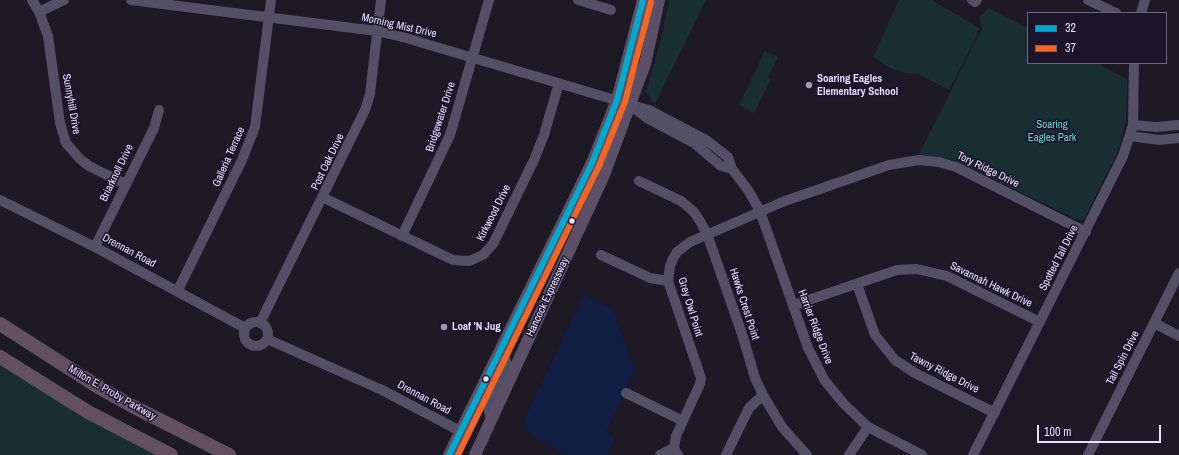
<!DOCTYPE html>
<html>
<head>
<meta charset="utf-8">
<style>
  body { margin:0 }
  #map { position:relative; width:1179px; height:455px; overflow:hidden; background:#1d1925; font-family:"Archivo Narrow",sans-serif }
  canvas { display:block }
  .legend { position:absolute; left:1027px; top:12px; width:140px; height:52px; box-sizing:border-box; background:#1b142a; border:1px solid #6d667e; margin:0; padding:5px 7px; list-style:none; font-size:12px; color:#e7e0fc }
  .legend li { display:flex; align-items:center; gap:8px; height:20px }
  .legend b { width:20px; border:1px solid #6d667e }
  .scale { position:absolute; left:1037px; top:425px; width:124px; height:18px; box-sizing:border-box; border:2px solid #e7e0fc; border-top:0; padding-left:5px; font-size:12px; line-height:14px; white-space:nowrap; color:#e7e0fc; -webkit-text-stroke:3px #1b142a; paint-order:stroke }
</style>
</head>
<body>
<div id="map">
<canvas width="1179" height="455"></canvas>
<ul class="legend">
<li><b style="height:5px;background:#00a9ce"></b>32</li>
<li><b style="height:5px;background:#f26522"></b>37</li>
</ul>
<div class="scale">100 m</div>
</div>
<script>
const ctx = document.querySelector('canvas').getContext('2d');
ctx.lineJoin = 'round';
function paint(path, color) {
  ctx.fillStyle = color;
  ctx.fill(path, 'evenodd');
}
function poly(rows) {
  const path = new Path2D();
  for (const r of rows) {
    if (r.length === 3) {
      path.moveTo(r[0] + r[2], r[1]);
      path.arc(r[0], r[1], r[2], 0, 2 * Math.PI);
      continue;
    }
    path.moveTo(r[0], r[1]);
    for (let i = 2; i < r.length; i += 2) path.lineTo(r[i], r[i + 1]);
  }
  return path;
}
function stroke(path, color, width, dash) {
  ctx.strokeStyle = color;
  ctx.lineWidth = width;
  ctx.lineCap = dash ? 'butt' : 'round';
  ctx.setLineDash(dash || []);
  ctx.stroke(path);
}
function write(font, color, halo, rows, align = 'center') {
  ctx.font = font + ' "Archivo Narrow",sans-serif';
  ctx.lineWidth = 3;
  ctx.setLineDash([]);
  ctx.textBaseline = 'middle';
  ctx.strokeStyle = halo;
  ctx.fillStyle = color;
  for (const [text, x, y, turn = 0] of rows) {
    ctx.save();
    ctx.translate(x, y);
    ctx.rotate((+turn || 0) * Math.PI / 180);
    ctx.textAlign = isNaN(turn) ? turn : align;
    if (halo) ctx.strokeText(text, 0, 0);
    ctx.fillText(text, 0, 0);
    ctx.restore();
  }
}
paint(poly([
  [669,0,706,0,655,104,646,92,662,36],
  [899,0,932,0,979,28,976,38,949,90,918,74,905,73,892,69,873,57],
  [988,8,1028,28,1028,63,1097,63,1127,79,1126,122,1120,144,1116,156,1084,219,1082,220,1076,219,954,160,919,154,982,29,979,17,985,12],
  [765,51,778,57,768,77,771,79,754,113,739,105],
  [0,366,79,413,159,455,0,455]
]), '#182e32');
paint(poly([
  [584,294,613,309,635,371,606,432,615,438,607,455,566,455,532,436,527,431,524,420]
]), '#121d44');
stroke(poly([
  [32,0,39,12,48,36,60,123,66,143,80,159,89,166,125,184],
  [131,0,377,31,406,38,649,110,706,140,728,157,732,169,748,190,760,211,808,348,825,381,844,404,868,427,922,455],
  [578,0,611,10],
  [972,0,975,2,977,0],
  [1088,0,1116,13],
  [39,12,64,0],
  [1141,13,1145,0],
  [634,108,647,118,694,143,721,166,732,169],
  [1133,125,1156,127,1179,125],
  [1130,136,1159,140,1179,138],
  [639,181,681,201,694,212,700,221,707,234,742,334,755,378,763,395,782,427,807,455],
  [324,198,453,260,469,261,483,255,493,244,534,160,544,135,559,83],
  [0,200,95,247,245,328],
  [402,236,450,135,489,0],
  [95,247,154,128,159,110],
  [601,255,650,278,668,281],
  [857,284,875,335,895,360,915,373,995,413],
  [178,290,242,160,255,127,271,0],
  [794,305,888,273,897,270,917,269,947,276,1040,322],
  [256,334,12],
  [260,323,365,110,370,94,381,0],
  [1154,323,1179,336],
  [267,339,382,390,460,431],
  [626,393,683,421],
  [491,421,488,406,507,364,501,348],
  [660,455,674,448],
  [678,455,674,448,676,436,700,384,701,378,668,281,670,266,673,259,677,252,690,242,785,201,889,165,919,160,939,162,956,167,1086,232],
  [726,455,749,408,763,395],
  [849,455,868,427],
  [973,455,1123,156,1133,125,1134,63],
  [1088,455,1179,273]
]), '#534f65', 10);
stroke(poly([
  [449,455,592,163,617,100,643,0],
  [475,455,604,175,645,64,659,0]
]), '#5c5068', 12);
stroke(poly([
  [0,324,100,388,134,407,229,455],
  [0,357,88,412,171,455]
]), '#625062', 14);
stroke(poly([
  [449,455,592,163,617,100,643,0]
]), '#00a9ce', 6);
stroke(poly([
  [458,455,599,166,625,102,651,2]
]), '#f26522', 6);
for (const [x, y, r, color] of [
  [809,85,4,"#a09ab1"],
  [572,221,3.5,"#e7e0fc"],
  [444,327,4,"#a09ab1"],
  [486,379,3.5,"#e7e0fc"]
]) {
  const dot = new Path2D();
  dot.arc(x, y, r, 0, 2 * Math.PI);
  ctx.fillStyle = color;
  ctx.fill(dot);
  stroke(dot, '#1b142a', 1.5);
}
write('11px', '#e7e0fc', '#1b142a', [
  ["Morning Mist Drive",399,26,13],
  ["Sunnyhill Drive",71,104,80],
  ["Bridgewater Drive",441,117,-72],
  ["Galleria Terrace",229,157,-66],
  ["Post Oak Drive",328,162,-64],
  ["Tory Ridge Drive",988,170,26],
  ["Briarknoll Drive",117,173,-64],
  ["Kirkwood Drive",494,213,-63],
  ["Drennan Road",129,251,28],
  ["Spotted Tail Drive",1059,258,-63],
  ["Savannah Hawk Drive",991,285,26],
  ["Hancock Expressway",548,297,-65],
  ["Hawks Crest Point",744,304,72],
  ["Grey Owl Point",690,307,73],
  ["Harrier Ridge Drive",815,327,69],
  ["Tail Spin Drive",1123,358,-63],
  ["Tawny Ridge Drive",944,373,27],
  ["Milton E. Proby Parkway",112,393,30],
  ["Drennan Road",424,398,28]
]);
write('bold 11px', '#e7e0fc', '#1b142a', [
  ["Soaring Eagles",817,79],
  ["Elementary School",817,92],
  ["Loaf 'N Jug",452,327]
], 'left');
write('11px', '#71d7cb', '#1b142a', [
  ["Soaring",1052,125],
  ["Eagles Park",1052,138]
]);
</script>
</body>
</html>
